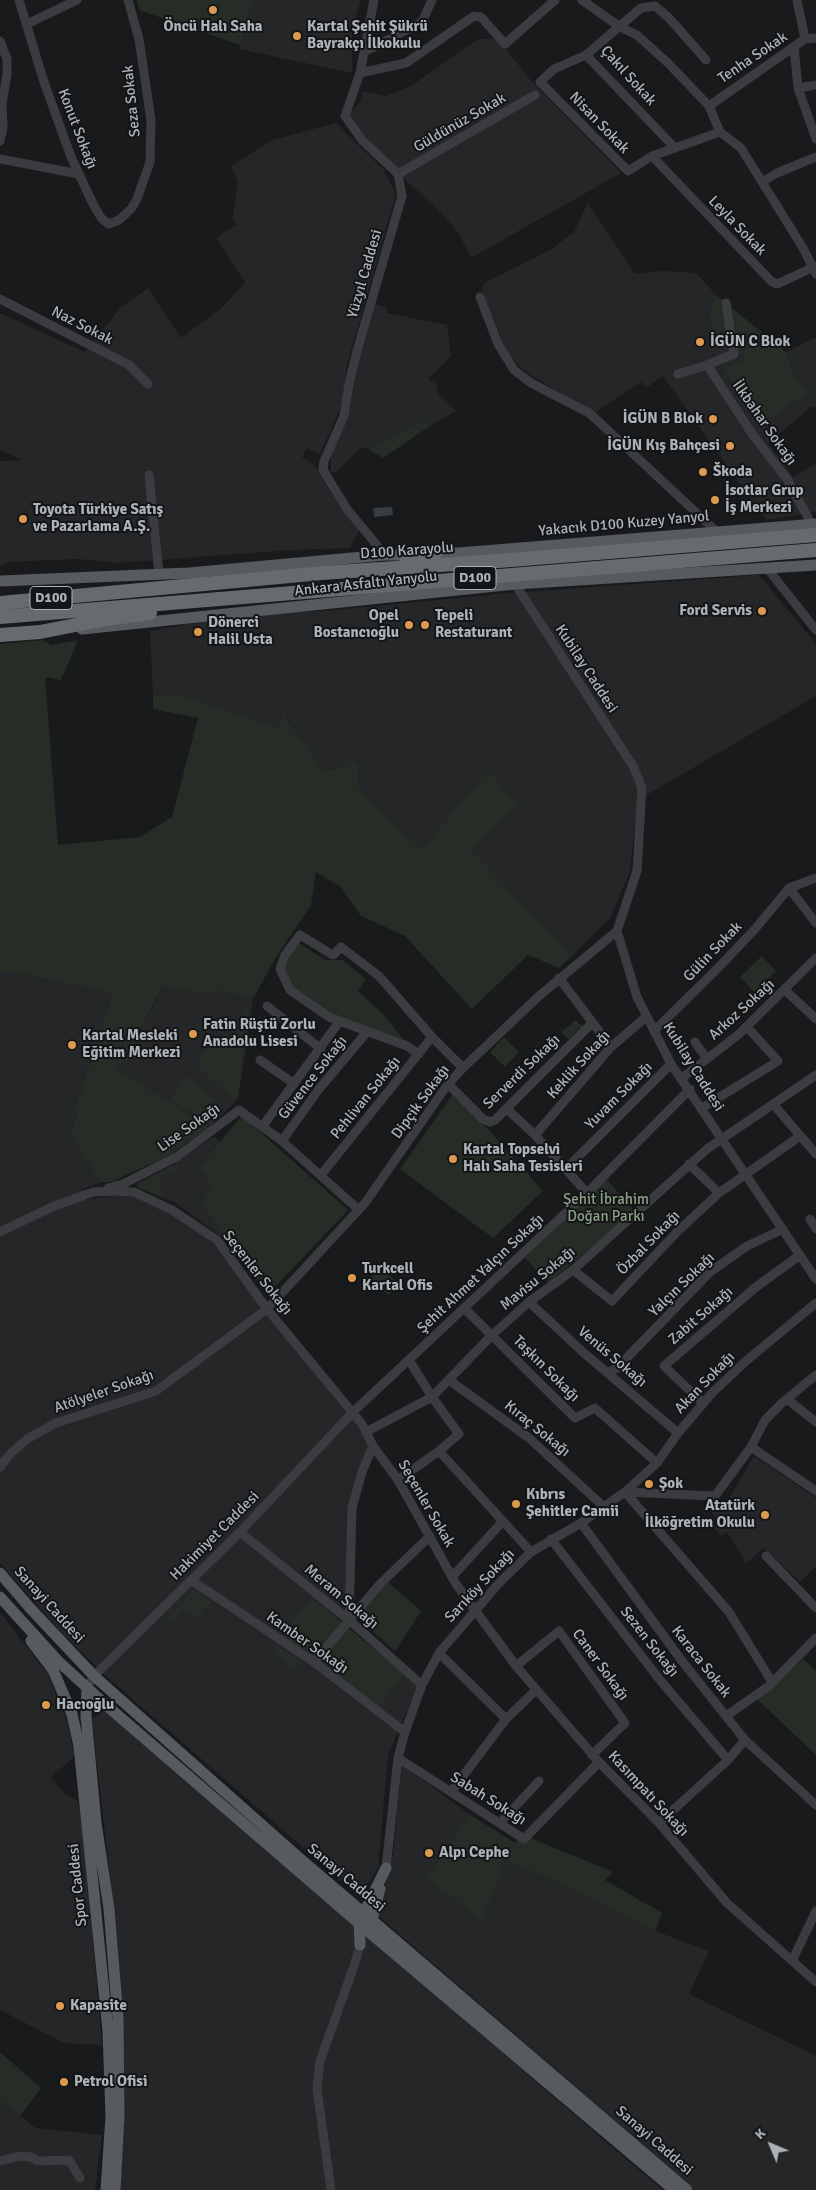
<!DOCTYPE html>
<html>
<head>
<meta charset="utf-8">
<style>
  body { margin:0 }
  #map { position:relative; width:816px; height:2190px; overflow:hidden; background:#191a1b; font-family:Signika,sans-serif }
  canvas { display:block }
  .north { position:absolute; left:746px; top:2120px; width:50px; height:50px; -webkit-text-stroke:4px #141516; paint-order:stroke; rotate:315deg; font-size:14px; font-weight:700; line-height:20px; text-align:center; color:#adb3b9 }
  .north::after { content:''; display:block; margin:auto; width:18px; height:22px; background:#adb3b9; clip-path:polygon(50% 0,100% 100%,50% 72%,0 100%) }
</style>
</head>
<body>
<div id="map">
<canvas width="816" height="2190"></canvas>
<div class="north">K</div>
</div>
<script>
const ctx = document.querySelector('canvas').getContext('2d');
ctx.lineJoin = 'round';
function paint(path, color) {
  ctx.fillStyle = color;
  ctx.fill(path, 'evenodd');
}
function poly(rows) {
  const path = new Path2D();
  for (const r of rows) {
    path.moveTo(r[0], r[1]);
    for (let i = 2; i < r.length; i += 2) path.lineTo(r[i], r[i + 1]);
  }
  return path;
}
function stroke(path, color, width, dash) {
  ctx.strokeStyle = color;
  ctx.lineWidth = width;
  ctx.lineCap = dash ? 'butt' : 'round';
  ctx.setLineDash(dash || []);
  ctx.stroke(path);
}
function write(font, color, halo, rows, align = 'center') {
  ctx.font = font + ' Signika,sans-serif';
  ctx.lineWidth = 4;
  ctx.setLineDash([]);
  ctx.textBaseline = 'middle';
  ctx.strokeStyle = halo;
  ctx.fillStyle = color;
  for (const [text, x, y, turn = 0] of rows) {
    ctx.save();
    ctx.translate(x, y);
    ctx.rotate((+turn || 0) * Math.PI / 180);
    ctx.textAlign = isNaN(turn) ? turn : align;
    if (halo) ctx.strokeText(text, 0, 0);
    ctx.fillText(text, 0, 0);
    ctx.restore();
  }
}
paint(poly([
  [253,0,361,0,352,28,352,73,239,49],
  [478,39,493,39,505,48,532,82,621,173,471,258,458,232,441,213,391,166,350,120,350,114,361,101,362,91,386,96,411,86],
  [336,123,383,169,396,194,347,365,342,405,320,454,307,448,302,457,314,465,341,507,359,530,350,548,291,550,117,563,78,559,7,562,0,567,0,461,22,460,0,450,0,313,85,352,121,307,148,288,181,338,223,307,245,282,216,238,236,225,233,217,238,181,231,166,272,140],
  [588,203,635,274,663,271,696,273,715,294,709,319,731,335,745,352,745,362,724,367,809,391,796,380,786,352,816,337,816,407,811,407,768,443,793,477,816,464,816,512,766,520,663,376,646,388,641,382,593,414,528,373,508,356,482,290,484,283,550,250,574,232],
  [375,304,386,307,387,313,447,325,451,356,429,378,430,381,435,381,438,393,456,411,430,426,426,419,368,449,362,447,336,472,331,472,331,453,348,418,356,370],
  [759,575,816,644,816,696,638,800,630,870,611,917,572,956,472,850,517,805,488,772,422,849,360,792,358,766,349,758,341,767,324,771,285,716,278,728,185,696,153,696,150,631,245,614,324,611,510,593],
  [7,971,113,993,75,1109,78,1113,70,1134,100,1183,83,1189,87,1200,132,1192,168,1206,213,1243,354,1415,369,1445,349,1511,349,1579,342,1622,312,1599,380,1707,405,1674,418,1685,388,1755,378,1867,360,1897,107,1677,62,1633,0,1563,0,972],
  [164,987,188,991,219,991,253,999,238,1099,209,1127,118,1069],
  [214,1136,220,1141,198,1167,212,1189,201,1202,226,1240,176,1203,138,1188,137,1183,172,1165],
  [754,1456,816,1498,816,1566,800,1582,764,1548,746,1563,727,1532,721,1536,713,1526,718,1521,710,1509,727,1502],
  [0,1612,47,1673,66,1716,75,1756,51,1777,65,1794,78,1801,83,1827,102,2045,64,2043,0,2010],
  [105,1710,606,2142,663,2190,120,2190,124,2125,118,1946,92,1719],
  [402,1765,469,1814,426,1879,482,1920,506,1860,592,1898,655,1931,709,1951,689,1994,816,2056,816,2190,695,2190,378,1916,393,1855],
  [0,2101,36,2128,102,2135,95,2190,0,2190]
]), '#252628');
paint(poly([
  [137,0,253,0,240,45,139,10],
  [715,294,786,352,796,380,809,391,761,425,723,367,745,362,745,352,734,354,731,335,717,337,709,319],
  [426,419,430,426,383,458,368,449],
  [43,640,51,645,78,640,61,680,45,677,58,845,140,837,172,817,198,718,153,709,153,696,185,696,278,728,284,715,324,771,341,767,349,758,358,766,360,792,422,849,488,771,518,805,472,850,572,956,559,968,528,955,472,1009,405,936,361,916,341,887,316,872,311,905,276,957,253,999,219,991,188,991,163,987,118,1069,209,1127,170,1155,111,1182,100,1183,70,1134,78,1113,75,1109,113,993,7,971,0,972,0,644],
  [297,942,325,960,342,960,366,979,358,991,381,1012,406,1042,341,1020,293,989,284,972,286,956],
  [762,956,776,971,754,992,740,977],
  [247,1006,249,1006,238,1095,234,1100,197,1067,201,1062,198,1060,215,1040,226,1045],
  [576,1020,582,1026,568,1039,561,1032],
  [504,1037,519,1052,505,1067,490,1052],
  [186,1076,219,1105,215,1110,220,1115,210,1125,171,1100],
  [453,1094,488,1129,543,1191,493,1238,400,1169],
  [242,1116,348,1210,271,1291,264,1289,226,1240,201,1202,212,1188,198,1167],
  [173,1166,175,1169,160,1179,162,1192,164,1193,162,1197,139,1187,139,1184],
  [606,1179,635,1211,548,1283,525,1258],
  [380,1268,399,1284,389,1295,370,1279],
  [387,1581,421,1611,395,1651,360,1620,364,1610],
  [193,1590,212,1602,196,1617,185,1609,171,1621,168,1619],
  [312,1598,405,1674,380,1707,281,1634],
  [275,1645,301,1661,294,1670,272,1652],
  [803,1659,816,1671,816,1755,757,1699,770,1690],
  [469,1814,515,1843,521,1834,613,1872,605,1880,662,1913,655,1931,592,1898,506,1860,482,1920,426,1879],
  [0,2052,41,2088,20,2116,0,2101]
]), '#262d26');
paint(poly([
  [392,507,393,515,374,517,373,508]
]), '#353e43');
stroke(poly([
  [19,0,44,82,71,157,94,206,102,219,109,224,119,220,131,209,137,199,150,162,151,120,139,39,128,0],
  [374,0,360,73,345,116,362,140,398,174,402,196,357,351,349,384,344,416,324,461,323,470,347,509,385,555],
  [582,0,620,27,637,35,669,64,709,106,720,132,741,148,803,248,816,274],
  [797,0,805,39],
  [27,24,77,0],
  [0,41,7,59,7,74,2,104,3,127,0,141],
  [794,46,798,88,816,139],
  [364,52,422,22,432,0],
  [586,55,554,69,540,82,628,171,652,156,720,132],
  [360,73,406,63,474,16,481,17,505,44,555,0],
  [798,88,816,85],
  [709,106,805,39,816,38],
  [674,147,586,55,641,8,655,6,669,18,706,60],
  [652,156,771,281,777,284,816,266],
  [0,159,79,174],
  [398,174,535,95],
  [762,182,777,173,816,157],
  [480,297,498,344,514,370,531,383,589,413,599,422,716,531],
  [0,299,129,365,148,384],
  [707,365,734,354,726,303],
  [678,374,707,365,753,435,787,479,812,525],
  [149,475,159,574],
  [767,568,816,630],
  [515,584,633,766,642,788,637,871,617,931,637,997,671,1064,816,1279],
  [789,888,816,923],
  [559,978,611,1047],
  [785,990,816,1019],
  [267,1006,321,1049],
  [654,1031,719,967,755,929,789,888,816,878],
  [695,1042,707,1059],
  [419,1054,407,1046,329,1017,290,990,280,969,285,955,300,935,333,955,341,947,379,976,432,1037,463,1068],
  [260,1060,293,1083],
  [682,1078,738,1035,816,958],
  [448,1084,483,1119,490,1122,495,1120,592,1023],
  [773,1104,816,1154],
  [702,1108,778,1061,747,1027],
  [507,1109,535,1135,587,1193],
  [262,1127,339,1022],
  [535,1135,611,1047,646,1017],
  [282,1141,319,1089,367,1032],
  [689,1164,719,1193],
  [566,1169,671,1064],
  [321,1175,432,1037],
  [108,1188,123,1184,178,1156,239,1110,282,1141,359,1210],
  [810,1219,816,1229],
  [0,1232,52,1207,93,1192,118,1191,134,1192,172,1210,217,1240,267,1309,362,1424,373,1446,398,1480,456,1584,516,1666,599,1762,659,1823,727,1903,816,1982],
  [573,1270,612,1301,678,1231,719,1193,800,1136],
  [529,1302,584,1353,678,1433],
  [465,1309,575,1418,595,1408,657,1463],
  [609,1372,617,1368,710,1272,747,1246,783,1229],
  [449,1380,529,1438,603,1506],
  [787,1399,816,1422],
  [703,1403,664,1366,756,1287,800,1255],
  [366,1432,432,1397,492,1335,529,1302,573,1270,707,1149,816,1075],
  [751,1447,816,1491],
  [439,1451,531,1552],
  [0,1467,10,1454,27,1439,56,1423,156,1391,267,1309,365,1203,448,1084,463,1068,539,996,617,931],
  [398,1480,439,1451,459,1434,432,1397,409,1360],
  [625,1492,715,1496,751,1447,765,1420,782,1403,816,1375],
  [625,1492,729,1612,772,1682],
  [581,1523,682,1661,745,1740,816,1805],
  [240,1532,349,1620,422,1685],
  [551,1539,660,1680,728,1760],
  [766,1556,816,1608],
  [452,1577,503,1521],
  [191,1580,314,1662,405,1732],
  [349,1620,352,1508,362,1472,373,1446],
  [439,1653,506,1719],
  [314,1662,380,1584,430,1536],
  [516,1666,559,1631,625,1723,592,1755],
  [87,1687,94,1676,240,1532,353,1412,587,1193,690,1089],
  [726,1716,769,1686,816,1638],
  [398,1758,524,1839,599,1762],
  [451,1792,506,1719,536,1690],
  [500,1823,539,1781],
  [659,1823,728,1760,745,1740],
  [386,1868,398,1758,405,1732,422,1685,439,1653,499,1583,531,1552,581,1523,625,1492,657,1463,678,1433,713,1392,746,1361,816,1303],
  [792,1961,816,1911],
  [0,2161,20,2156,31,2157,38,2161,69,2160,80,2178],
  [331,2190,317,2089,320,2061,354,1966,360,1945]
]), '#3b3c40', 9);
stroke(poly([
  [0,581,189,573,385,555,434,555,816,524],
  [82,629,515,584,816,565],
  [0,1573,30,1608,94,1676,296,1855,687,2190],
  [0,1597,58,1661,106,1705,369,1932,674,2190],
  [31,1641,53,1670,72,1714,79,1746,108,2031,111,2116,106,2190],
  [87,1687,86,1716,96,1823,109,1909,118,2018,119,2116,115,2190],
  [371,1924,380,1889],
  [360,1945,359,1923,386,1868]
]), '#575a5e', 11);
stroke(poly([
  [407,559,434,555],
  [0,603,322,573,499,561,816,535],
  [0,617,816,550],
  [0,635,40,632,106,619,150,613]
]), '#676b70', 14);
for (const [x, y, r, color] of [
  [213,10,5,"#dc9a50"],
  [297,36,5,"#dc9a50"],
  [700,342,5,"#dc9a50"],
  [713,419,5,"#dc9a50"],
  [730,446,5,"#dc9a50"],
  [703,472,5,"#dc9a50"],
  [715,500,5,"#dc9a50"],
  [23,519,5,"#dc9a50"],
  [762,611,5,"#dc9a50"],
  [409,625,5,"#dc9a50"],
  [425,625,5,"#dc9a50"],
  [198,632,5,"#dc9a50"],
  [193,1034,5,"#dc9a50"],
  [72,1045,5,"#dc9a50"],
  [453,1159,5,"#dc9a50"],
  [352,1278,5,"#dc9a50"],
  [649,1484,5,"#dc9a50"],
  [516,1504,5,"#dc9a50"],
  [765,1515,5,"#dc9a50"],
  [46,1705,5,"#dc9a50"],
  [429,1853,5,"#dc9a50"],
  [60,2006,5,"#dc9a50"],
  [64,2082,5,"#dc9a50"]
]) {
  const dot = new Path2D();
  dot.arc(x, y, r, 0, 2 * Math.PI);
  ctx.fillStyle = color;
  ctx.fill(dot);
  stroke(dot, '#141516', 2);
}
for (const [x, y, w] of [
  [475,578,42],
  [51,598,42]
]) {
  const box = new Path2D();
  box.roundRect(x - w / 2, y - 11.5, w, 23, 4);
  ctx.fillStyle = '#141516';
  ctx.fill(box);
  stroke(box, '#adb3b9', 1);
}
write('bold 14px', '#adb3b9', null, [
  ["D100",475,578],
  ["D100",51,598]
]);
write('bold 15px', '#adb3b9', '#141516', [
  ["Öncü Halı Saha",213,27,"center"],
  ["Kartal Şehit Şükrü",307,27],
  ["Bayrakçı İlkokulu",307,44],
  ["İGÜN C Blok",710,342],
  ["İGÜN B Blok",703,419,"right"],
  ["İGÜN Kış Bahçesi",720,446,"right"],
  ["Škoda",713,472],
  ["İsotlar Grup",725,491],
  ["İş Merkezi",725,508],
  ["Toyota Türkiye Satış",33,510],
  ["ve Pazarlama A.Ş.",33,527],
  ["Ford Servis",752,611,"right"],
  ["Opel",399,616,"right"],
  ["Bostancıoğlu",399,633,"right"],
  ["Tepeli",435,616],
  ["Restaturant",435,633],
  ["Dönerci",208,623],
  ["Halil Usta",208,640],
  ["Fatin Rüştü Zorlu",203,1025],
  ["Anadolu Lisesi",203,1042],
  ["Kartal Mesleki",82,1036],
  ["Eğitim Merkezi",82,1053],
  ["Kartal Topselvi",463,1150],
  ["Halı Saha Tesisleri",463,1167],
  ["Turkcell",362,1269],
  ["Kartal Ofis",362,1286],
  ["Şok",659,1484],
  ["Kıbrıs",526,1495],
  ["Şehitler Camii",526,1512],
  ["Atatürk",755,1506,"right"],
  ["İlköğretim Okulu",755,1523,"right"],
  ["Hacıoğlu",56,1705],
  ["Alpı Cephe",439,1853],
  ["Kapasite",70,2006],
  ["Petrol Ofisi",74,2082]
], 'left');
write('15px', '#adb3b9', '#141516', [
  ["Tenha Sokak",753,58,-34],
  ["Çakıl Sokak",628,76,48],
  ["Seza Sokak",132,101,-96],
  ["Güldünüz Sokak",460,123,-30],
  ["Nisan Sokak",599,123,46],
  ["Konut Sokağı",77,129,69],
  ["Leyla Sokak",737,226,46],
  ["Yüzyıl Caddesi",365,274,-74],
  ["Naz Sokak",82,326,27],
  ["İlkbahar Sokağı",764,423,55],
  ["Yakacık D100 Kuzey Yanyol",624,524,-5],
  ["D100 Karayolu",407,551,-4],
  ["Ankara Asfaltı Yanyolu",366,584,-6],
  ["Kubilay Caddesi",586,669,57],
  ["Gülin Sokak",713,952,-46],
  ["Arkoz Sokağı",742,1010,-42],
  ["Keklik Sokağı",579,1065,-48],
  ["Kubilay Caddesi",693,1067,58],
  ["Serverdi Sokağı",522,1072,-44],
  ["Güvence Sokağı",313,1078,-52],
  ["Yuvam Sokağı",619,1096,-45],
  ["Pehlivan Sokağı",366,1098,-51],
  ["Dipçik Sokağı",421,1102,-54],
  ["Lise Sokağı",189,1128,-35],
  ["Özbal Sokağı",649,1243,-46],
  ["Seçenler Sokağı",257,1273,52],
  ["Şehit Ahmet Yalçın Sokağı",481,1274,-43],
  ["Mavisu Sokağı",538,1279,-39],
  ["Yalçın Sokağı",682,1285,-44],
  ["Zabit Sokağı",701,1316,-41],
  ["Venüs Sokağı",612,1357,40],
  ["Taşkın Sokağı",546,1369,45],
  ["Akan Sokağı",705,1383,-46],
  ["Atölyeler Sokağı",104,1392,-19],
  ["Kıraç Sokağı",537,1429,39],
  ["Seçenler Sokak",426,1504,60],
  ["Hakimiyet Caddesi",215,1536,-45],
  ["Sarıköy Sokağı",480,1586,-47],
  ["Meram Sokağı",341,1597,40],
  ["Sanayi Caddesi",49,1605,48],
  ["Sezen Sokağı",649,1642,52],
  ["Kamber Sokağı",307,1643,35],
  ["Karaca Sokak",701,1662,52],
  ["Caner Sokağı",600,1665,54],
  ["Kasımpatı Sokağı",648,1794,47],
  ["Sabah Sokağı",488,1799,32],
  ["Sanayi Caddesi",346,1878,40],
  ["Spor Caddesi",78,1885,-96],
  ["Sanayi Caddesi",654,2141,41]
]);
write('15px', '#89a187', '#141516', [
  ["Şehit İbrahim",606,1200],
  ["Doğan Parkı",606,1217]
]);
</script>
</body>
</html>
